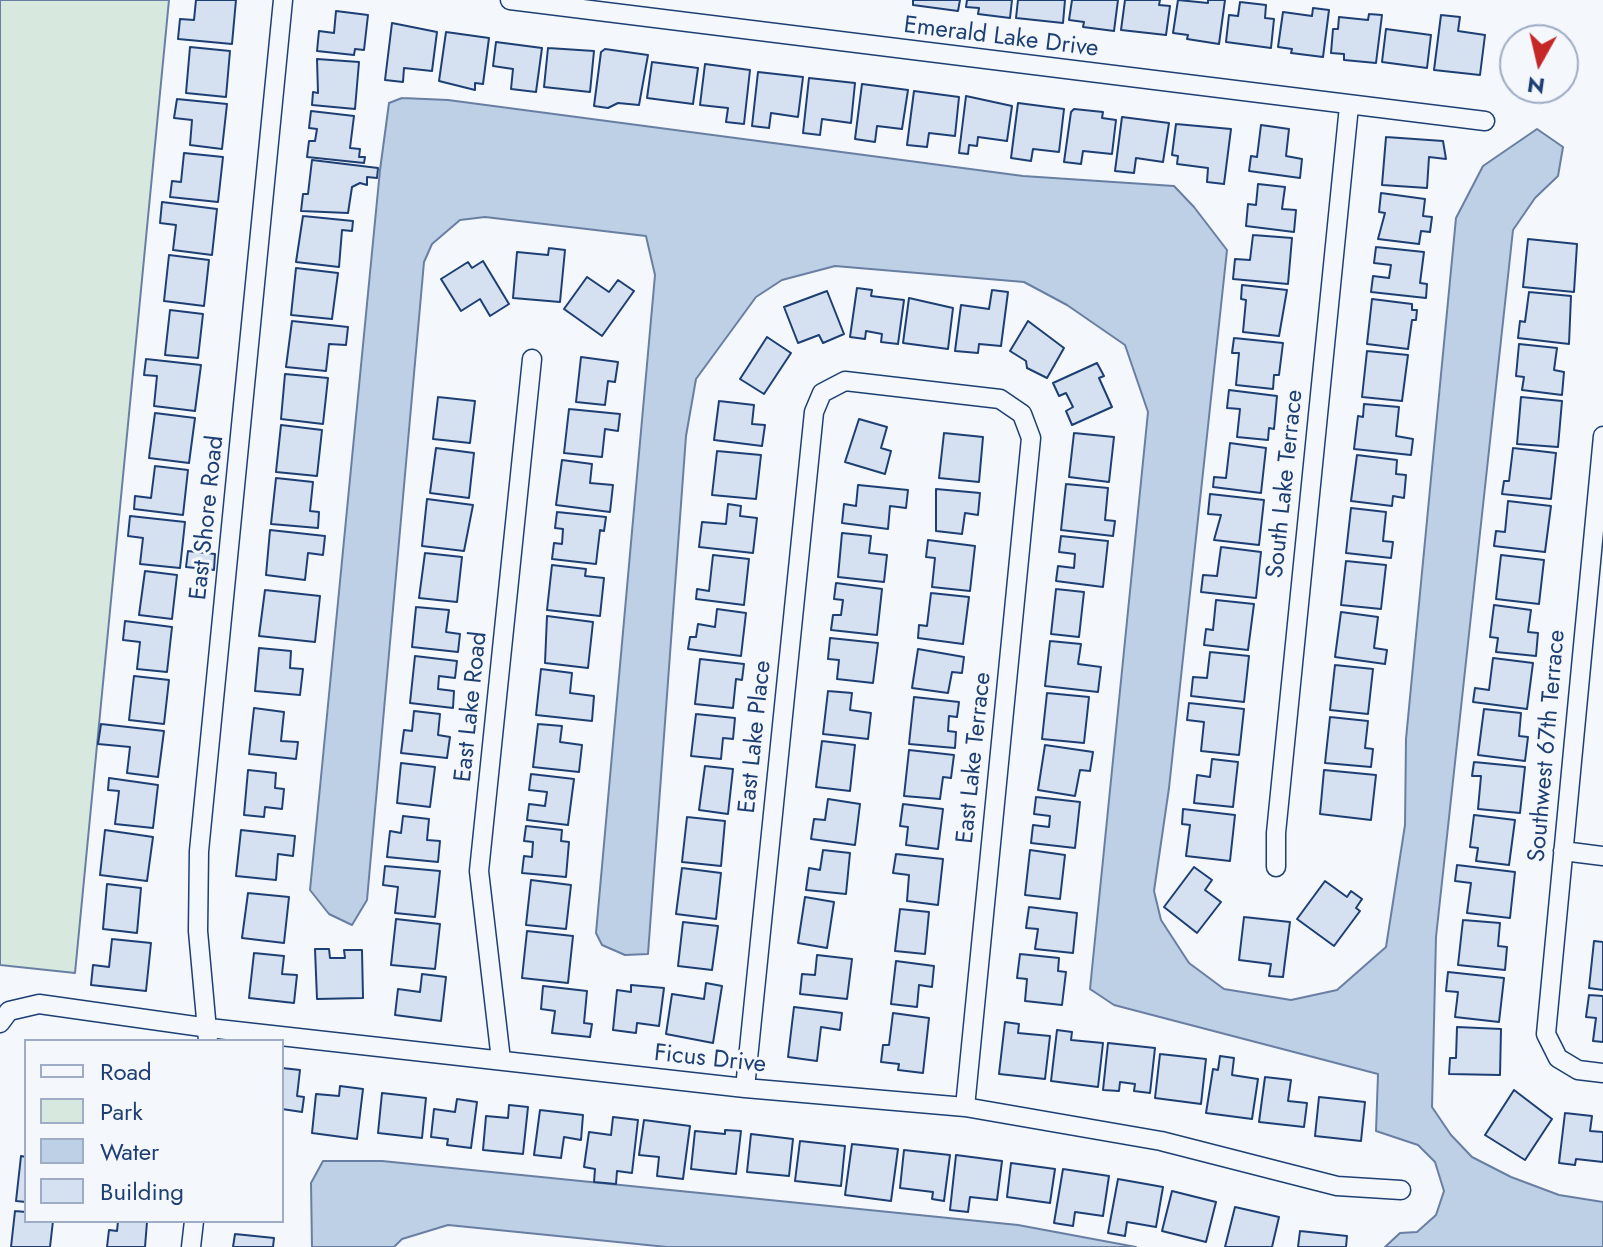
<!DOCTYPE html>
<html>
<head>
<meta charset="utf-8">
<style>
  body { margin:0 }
  #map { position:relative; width:1603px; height:1247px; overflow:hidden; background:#f4f7fb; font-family:Jost,sans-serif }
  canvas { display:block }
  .legend { position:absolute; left:24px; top:1039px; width:260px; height:184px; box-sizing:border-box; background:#f4f7fb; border:2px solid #9eadc5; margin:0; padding:10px 14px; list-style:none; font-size:24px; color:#1d3f73 }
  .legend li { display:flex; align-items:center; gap:16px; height:40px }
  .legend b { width:40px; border:2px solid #9eadc5 }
  .north { position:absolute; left:1499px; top:24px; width:80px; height:80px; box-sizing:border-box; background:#f4f7fb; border:2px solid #9eadc5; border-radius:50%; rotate:188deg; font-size:22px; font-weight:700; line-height:32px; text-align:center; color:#1d3f73 }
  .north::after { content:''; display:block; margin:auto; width:28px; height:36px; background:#c62828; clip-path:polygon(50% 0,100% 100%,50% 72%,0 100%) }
</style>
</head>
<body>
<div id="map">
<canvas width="1603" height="1247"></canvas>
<ul class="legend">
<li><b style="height:10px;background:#f4f7fb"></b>Road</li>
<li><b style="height:22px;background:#d7e8df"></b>Park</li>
<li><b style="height:22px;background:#bed0e5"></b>Water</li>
<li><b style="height:22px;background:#d5e0f0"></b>Building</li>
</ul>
<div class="north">N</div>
</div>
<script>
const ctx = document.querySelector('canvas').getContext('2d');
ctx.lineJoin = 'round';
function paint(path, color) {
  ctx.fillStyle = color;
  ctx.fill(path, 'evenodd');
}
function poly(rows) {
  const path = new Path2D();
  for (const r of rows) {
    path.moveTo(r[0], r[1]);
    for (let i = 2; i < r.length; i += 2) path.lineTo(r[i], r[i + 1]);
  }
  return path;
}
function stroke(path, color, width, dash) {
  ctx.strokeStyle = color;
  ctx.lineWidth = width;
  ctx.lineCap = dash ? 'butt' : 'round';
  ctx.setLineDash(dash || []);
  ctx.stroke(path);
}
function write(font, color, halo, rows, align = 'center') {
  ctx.font = font + ' Jost,sans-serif';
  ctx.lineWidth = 6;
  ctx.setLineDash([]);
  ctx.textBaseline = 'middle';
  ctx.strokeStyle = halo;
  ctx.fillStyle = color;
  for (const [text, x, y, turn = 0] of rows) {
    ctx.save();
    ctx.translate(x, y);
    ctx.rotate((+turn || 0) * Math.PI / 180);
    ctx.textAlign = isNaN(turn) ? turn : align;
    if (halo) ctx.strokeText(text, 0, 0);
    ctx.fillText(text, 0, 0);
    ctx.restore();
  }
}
const green = poly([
  [0,0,169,0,75,973,0,965,0,0]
]);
paint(green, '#d7e8df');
stroke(green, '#687fa3', 2);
const water = poly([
  [402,98,448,100,1023,176,1174,186,1194,207,1227,250,1169,788,1154,891,1161,920,1189,963,1224,989,1291,1000,1337,990,1386,947,1405,825,1406,739,1456,218,1483,166,1537,129,1563,147,1558,176,1535,198,1513,230,1436,937,1432,1107,1451,1135,1472,1157,1511,1177,1559,1195,1603,1202,1603,1247,1385,1247,1400,1233,1417,1232,1436,1215,1444,1191,1435,1162,1418,1145,1376,1131,1378,1074,1114,1005,1090,989,1148,412,1125,345,1067,305,1024,282,835,266,782,280,756,297,696,379,686,436,648,954,625,955,602,945,596,933,655,275,646,236,485,217,460,220,432,244,424,262,367,900,352,925,329,914,310,890,380,170,389,103,402,98],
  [323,1161,382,1161,1018,1225,1136,1247,667,1247,448,1225,402,1239,394,1247,312,1247,311,1183,323,1161]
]);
paint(water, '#bed0e5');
stroke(water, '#687fa3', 2);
const building = poly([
  [196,0,236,0,232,44,178,39,180,19,194,20,196,0],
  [913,0,960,0,958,11,913,5,913,0],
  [967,0,1012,0,1010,18,978,14,979,8,966,7,967,0],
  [1018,0,1065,0,1063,23,1016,18,1018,0],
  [1072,0,1118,0,1114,31,1083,27,1084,22,1069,20,1072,0],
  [1125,0,1160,0,1159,5,1170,6,1166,35,1121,30,1125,0],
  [1178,0,1208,3,1208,0,1225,0,1219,44,1187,39,1188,35,1173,33,1178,0],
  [1240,2,1266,5,1265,18,1274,19,1271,48,1226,42,1229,15,1238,16,1240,2],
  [1313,8,1329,10,1323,57,1291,53,1292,49,1278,47,1283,12,1312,16,1313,8],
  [336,11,368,15,364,50,355,49,354,55,317,51,319,31,334,33,336,11],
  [1369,14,1382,15,1376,63,1344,60,1344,54,1331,53,1333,29,1338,29,1339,17,1368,20,1369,14],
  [1441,15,1460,17,1458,31,1485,35,1480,75,1434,70,1441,15],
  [392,23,437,32,432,71,404,68,403,82,385,80,392,23],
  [1386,29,1431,35,1427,68,1382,62,1386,29],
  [446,32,489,38,483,84,475,83,475,90,439,81,446,32],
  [496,42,542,48,536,92,511,89,513,69,493,66,496,42],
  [190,47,230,51,226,97,186,93,190,47],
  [548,48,594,51,590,92,544,87,548,48],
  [605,49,648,55,639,105,618,103,608,108,594,106,601,52,605,49],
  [317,59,359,62,355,109,312,105,313,92,318,93,317,59],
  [652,62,698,68,693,104,647,98,652,62],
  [705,64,750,70,744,124,726,122,728,108,700,105,705,64],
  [758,72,803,77,798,117,771,113,769,128,752,126,758,72],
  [809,78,855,83,851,123,822,119,820,135,803,133,809,78],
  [862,84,908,90,902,129,877,126,875,142,855,139,862,84],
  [914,91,959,97,955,136,929,133,927,147,907,145,914,91],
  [966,96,1012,106,1007,141,978,137,977,146,969,145,968,154,959,153,966,96],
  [177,99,227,104,222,149,190,145,192,120,174,118,177,99],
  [1018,103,1064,109,1059,152,1033,149,1031,161,1011,158,1018,103],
  [1074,109,1103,112,1102,118,1116,120,1112,154,1083,151,1081,164,1064,162,1071,112,1074,109],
  [311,111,354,116,350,148,360,149,359,157,365,157,364,163,307,157,309,141,315,141,317,129,309,128,311,111],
  [1122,117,1169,123,1163,162,1136,158,1134,173,1115,171,1122,117],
  [1176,124,1231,129,1224,184,1207,182,1208,168,1177,164,1178,156,1172,155,1176,124],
  [1261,125,1289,129,1286,156,1302,159,1300,178,1249,171,1251,156,1257,157,1261,125],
  [1386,137,1443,141,1446,159,1429,157,1427,188,1382,185,1386,137],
  [184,153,223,157,218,202,170,197,172,181,181,182,184,153],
  [312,160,378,168,377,178,367,177,367,185,360,183,352,187,348,213,301,211,303,194,308,194,312,160],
  [1258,184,1285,187,1282,209,1296,210,1294,232,1246,226,1248,204,1256,205,1258,184],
  [1381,193,1425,199,1423,216,1432,217,1430,232,1421,231,1419,244,1378,239,1385,213,1379,212,1381,193],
  [162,202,217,209,212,255,173,250,176,225,160,223,162,202],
  [303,216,353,221,352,231,342,230,339,267,296,262,303,216],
  [1253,235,1292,238,1288,284,1233,279,1235,259,1250,260,1253,235],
  [1528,239,1577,244,1574,292,1523,287,1528,239],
  [1376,247,1424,252,1420,283,1427,284,1426,298,1371,292,1373,276,1389,278,1391,265,1374,263,1376,247],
  [549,248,565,250,560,302,513,298,517,252,548,255,549,248],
  [169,255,209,260,204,306,164,301,169,255],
  [483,261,509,304,490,316,480,299,461,311,441,279,468,262,472,268,483,261],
  [296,268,338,273,332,319,291,315,296,268],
  [587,277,609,292,618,280,634,291,602,336,564,309,587,277],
  [1242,285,1287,290,1279,336,1243,332,1246,300,1241,299,1242,285],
  [857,288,872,290,871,296,904,300,898,344,881,342,882,334,866,331,865,339,850,337,857,288],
  [992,290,1008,292,1001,346,979,344,978,353,955,351,961,305,989,309,992,290],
  [827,291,844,334,823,343,819,335,798,343,784,307,827,291],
  [1529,292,1571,296,1569,344,1518,338,1520,321,1525,322,1529,292],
  [909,298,953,308,948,349,903,343,909,298],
  [1372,299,1412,304,1412,310,1417,310,1416,320,1412,320,1408,349,1367,344,1372,299],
  [170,310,203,314,198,358,165,355,170,310],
  [292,321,348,327,346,345,329,344,326,371,286,367,292,321],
  [1028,321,1064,348,1047,378,1027,368,1026,361,1010,351,1028,321],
  [767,337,791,353,764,394,740,379,767,337],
  [1234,338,1283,343,1279,375,1274,375,1273,389,1236,385,1239,353,1232,353,1234,338],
  [1519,344,1557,348,1554,370,1564,372,1562,395,1522,390,1524,377,1516,376,1519,344],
  [1367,351,1408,355,1402,401,1362,397,1367,351],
  [581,357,618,362,615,382,608,381,605,405,576,402,581,357],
  [146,359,201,365,195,411,154,406,157,376,144,375,146,359],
  [1097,363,1104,376,1099,378,1112,407,1072,425,1066,411,1073,407,1066,393,1059,396,1053,383,1097,363],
  [285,374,328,378,323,424,281,419,285,374],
  [1229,390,1277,396,1274,429,1269,428,1268,440,1237,437,1240,409,1227,408,1229,390],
  [438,397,475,401,470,443,433,439,438,397],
  [1521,397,1562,401,1558,447,1517,444,1521,397],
  [719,401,754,405,752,424,765,425,762,446,714,440,719,401],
  [1364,404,1399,407,1396,436,1413,439,1411,455,1354,449,1358,416,1363,417,1364,404],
  [569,409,620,414,618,431,605,429,602,457,564,453,569,409],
  [155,413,195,418,189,463,149,458,155,413],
  [859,419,887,427,881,448,891,451,885,474,845,462,859,419],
  [281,425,322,430,317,476,276,472,281,425],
  [944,433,983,437,979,482,939,478,944,433],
  [1074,433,1114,437,1109,482,1069,477,1074,433],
  [1230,443,1266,448,1261,493,1213,487,1214,477,1226,478,1230,443],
  [436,448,474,453,469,498,430,493,436,448],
  [1513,448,1556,453,1551,499,1502,494,1504,481,1509,481,1513,448],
  [717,451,761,455,756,499,712,495,717,451],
  [1357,455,1397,460,1396,474,1406,475,1404,498,1393,496,1392,506,1351,501,1357,455],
  [562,460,592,464,590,483,613,485,610,512,556,505,562,460],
  [155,466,188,470,183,515,134,509,135,496,151,498,155,466],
  [276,478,313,482,310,511,319,512,318,528,271,524,276,478],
  [1066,484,1108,488,1105,520,1115,521,1113,536,1061,530,1066,484],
  [858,485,908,490,906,508,890,506,888,529,842,523,844,504,856,506,858,485],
  [936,489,980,493,978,515,965,513,962,534,936,531,936,489],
  [1210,494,1264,500,1259,545,1214,540,1221,515,1208,514,1210,494],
  [427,499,473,505,464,551,422,546,427,499],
  [1508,501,1551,506,1545,552,1494,546,1496,531,1505,532,1508,501],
  [728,504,741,506,740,516,757,518,753,553,699,547,702,522,726,524,728,504],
  [1351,508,1386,512,1383,541,1393,542,1391,558,1346,553,1351,508],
  [557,512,606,517,604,531,600,530,596,564,552,559,554,543,562,544,563,529,555,528,557,512],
  [130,516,185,522,180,568,140,564,143,538,128,536,130,516],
  [270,530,325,536,323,555,308,553,305,580,266,575,270,530],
  [842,533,871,536,869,553,887,555,884,582,838,577,842,533],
  [1061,536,1108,541,1103,587,1056,581,1058,566,1074,568,1075,554,1059,552,1061,536],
  [928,540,975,546,970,591,932,587,935,558,926,557,928,540],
  [1221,547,1261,552,1256,598,1201,592,1203,575,1217,576,1221,547],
  [188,551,215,554,214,570,186,567,188,551],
  [425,553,462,557,457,602,419,598,425,553],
  [713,555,749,559,744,605,696,599,697,589,709,591,713,555],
  [1501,555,1544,560,1539,604,1496,599,1501,555],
  [1346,561,1386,565,1381,609,1341,605,1346,561],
  [552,565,586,569,585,576,604,578,600,616,547,610,552,565],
  [145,571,177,575,172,619,139,615,145,571],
  [836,583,882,589,877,635,831,630,833,615,841,615,843,600,834,599,836,583],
  [1056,589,1084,592,1079,637,1051,634,1056,589],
  [265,590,320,596,315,642,259,636,265,590],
  [931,593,969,597,963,644,918,638,919,625,927,626,931,593],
  [1216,600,1254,604,1248,650,1204,645,1206,629,1213,630,1216,600],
  [1494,605,1531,610,1528,632,1538,633,1536,656,1496,652,1498,638,1490,637,1494,605],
  [416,607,449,610,446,632,460,634,458,652,412,647,416,607],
  [717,609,746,613,741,656,688,649,690,637,696,637,698,624,715,627,717,609],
  [1341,612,1378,617,1374,648,1387,650,1385,664,1335,657,1341,612],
  [547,616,593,622,588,668,545,663,547,616],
  [125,621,172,627,167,672,137,669,140,642,123,640,125,621],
  [830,638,878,643,873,683,837,679,839,660,828,659,830,638],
  [1050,641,1081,644,1078,664,1101,667,1098,692,1045,686,1050,641],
  [259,648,291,651,290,668,303,669,300,695,255,691,259,648],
  [918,649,964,657,962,673,952,672,948,693,912,688,918,649],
  [1210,652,1249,656,1244,702,1191,696,1193,677,1207,678,1210,652],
  [415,656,457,661,455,678,439,676,438,689,454,691,453,708,410,703,415,656],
  [1493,658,1533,663,1527,709,1473,702,1475,688,1489,690,1493,658],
  [700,659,744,664,742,680,736,679,733,708,695,704,700,659],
  [1335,665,1373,669,1368,714,1330,710,1335,665],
  [541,669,572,673,570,693,594,696,592,721,536,715,541,669],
  [134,676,169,680,164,724,129,720,134,676],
  [828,691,852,693,850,710,871,713,868,739,823,734,828,691],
  [1047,693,1089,697,1084,743,1042,739,1047,693],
  [914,697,959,702,957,717,949,716,948,731,956,732,955,748,909,744,914,697],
  [1189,703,1244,709,1239,755,1201,751,1204,722,1187,720,1189,703],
  [254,708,284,712,281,741,298,742,296,759,249,754,254,708],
  [1484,709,1521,713,1519,736,1528,737,1525,761,1478,755,1484,709],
  [414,711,440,714,438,735,450,737,447,758,401,753,404,730,412,731,414,711],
  [696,714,735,718,733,739,723,738,721,759,691,756,696,714],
  [1330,717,1368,721,1365,748,1373,749,1371,767,1325,763,1330,717],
  [101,724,164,731,158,777,127,773,130,747,98,744,101,724],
  [538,724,562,726,560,742,582,745,579,772,533,767,538,724],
  [822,741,855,745,850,791,816,787,822,741],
  [1045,745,1093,752,1090,771,1080,770,1075,796,1038,790,1045,745],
  [909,750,954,755,951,778,943,777,940,799,904,796,909,750],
  [1212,759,1238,762,1233,807,1194,803,1197,775,1210,777,1212,759],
  [1474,762,1525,767,1520,813,1478,809,1481,776,1472,776,1474,762],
  [401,763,435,767,430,807,397,803,401,763],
  [705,766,733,769,728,814,699,810,705,766],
  [248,770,276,773,275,788,284,789,282,809,265,807,264,817,244,815,248,770],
  [1324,770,1376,775,1371,820,1320,814,1324,770],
  [531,774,574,779,568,825,527,820,529,804,545,806,547,792,529,790,531,774],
  [109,778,158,785,153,828,115,824,119,791,108,790,109,778],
  [1036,797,1080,802,1075,848,1031,843,1033,825,1049,827,1050,816,1034,814,1036,797],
  [828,799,860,804,855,845,811,839,814,819,825,820,828,799],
  [903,804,943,809,938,849,906,845,908,827,900,826,903,804],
  [1183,809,1235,815,1230,861,1186,856,1190,825,1182,824,1183,809],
  [1474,815,1515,820,1509,865,1476,861,1478,848,1470,847,1474,815],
  [403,816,429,819,427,840,440,841,438,862,387,857,390,831,401,833,403,816],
  [687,817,725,821,721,866,682,862,687,817],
  [526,826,562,830,561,841,569,842,566,877,522,873,524,856,532,857,533,842,524,841,526,826],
  [105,830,153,837,147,881,100,875,105,830],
  [241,830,295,836,293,856,278,854,276,880,236,876,241,830],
  [823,850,850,853,846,894,806,890,809,868,820,870,823,850],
  [1030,850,1065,855,1060,899,1025,895,1030,850],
  [896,854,943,859,938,905,907,901,909,875,893,873,896,854],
  [1457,865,1515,872,1510,918,1467,913,1471,883,1455,881,1457,865],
  [385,866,440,871,435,917,395,913,398,887,383,885,385,866],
  [1194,867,1212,880,1205,890,1221,902,1197,933,1164,907,1194,867],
  [682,868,721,873,716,919,676,914,682,868],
  [531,880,571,885,566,929,526,925,531,880],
  [1325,881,1347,897,1351,891,1362,899,1356,908,1360,911,1334,946,1297,919,1325,881],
  [107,884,141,888,137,933,103,929,107,884],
  [248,893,289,897,284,943,242,938,248,893],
  [805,897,834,902,827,948,798,943,805,897],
  [1029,907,1077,913,1073,953,1035,949,1038,929,1026,928,1029,907],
  [900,909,929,912,925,954,895,951,900,909],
  [1244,917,1290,922,1283,977,1269,976,1271,964,1239,960,1244,917],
  [396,919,440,924,435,969,391,965,396,919],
  [1463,920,1500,923,1498,946,1507,947,1505,970,1458,965,1463,920],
  [683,922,718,926,712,970,678,966,683,922],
  [527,931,573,936,568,983,522,978,527,931],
  [112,939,151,943,146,991,91,985,93,965,109,967,112,939],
  [1594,941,1603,942,1603,990,1589,988,1594,941],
  [315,949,329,949,330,958,345,958,344,950,362,950,363,998,317,999,315,949],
  [254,953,284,956,282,974,297,975,294,1003,249,998,254,953],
  [1020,954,1059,958,1058,971,1066,972,1062,1005,1025,1001,1027,979,1017,978,1020,954],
  [817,955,852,959,847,999,800,994,802,974,815,975,817,955],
  [896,961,934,966,932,987,919,985,917,1007,891,1004,896,961],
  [1448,972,1504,978,1499,1022,1455,1017,1458,992,1446,991,1448,972],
  [422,974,446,977,441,1021,395,1015,398,989,420,992,422,974],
  [706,983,722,986,713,1043,666,1034,672,994,704,999,706,983],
  [631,985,664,988,659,1026,637,1023,636,1033,613,1030,617,990,631,992,631,985],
  [543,986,587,991,584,1023,592,1024,590,1037,552,1033,555,1011,541,1009,543,986],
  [1589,995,1603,996,1603,1042,1593,1041,1596,1018,1586,1017,1589,995],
  [794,1007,842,1013,840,1030,821,1027,817,1061,788,1057,794,1007],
  [893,1013,929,1018,923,1073,898,1070,899,1064,881,1062,883,1045,889,1045,893,1013],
  [1005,1022,1019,1024,1018,1033,1050,1036,1045,1079,999,1074,1005,1022],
  [1457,1027,1501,1029,1500,1075,1449,1074,1450,1058,1456,1058,1457,1027],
  [1057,1030,1072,1032,1071,1040,1103,1043,1098,1087,1051,1081,1057,1030],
  [1108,1043,1155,1048,1150,1093,1134,1091,1135,1084,1120,1082,1119,1091,1103,1090,1108,1043],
  [1160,1054,1206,1059,1201,1104,1155,1098,1160,1054],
  [1220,1056,1234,1058,1232,1075,1258,1079,1252,1119,1206,1113,1213,1069,1218,1070,1220,1056],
  [282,1068,300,1070,297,1096,304,1097,302,1112,282,1109,282,1068],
  [1265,1077,1291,1080,1288,1101,1307,1103,1304,1127,1259,1122,1265,1077],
  [340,1086,363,1089,357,1139,312,1133,316,1094,339,1096,340,1086],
  [1514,1090,1552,1119,1525,1160,1485,1135,1514,1090],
  [382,1093,426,1098,422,1138,378,1133,382,1093],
  [1319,1097,1365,1102,1361,1141,1315,1136,1319,1097],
  [457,1099,477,1102,471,1148,447,1145,448,1139,431,1137,434,1109,455,1112,457,1099],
  [509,1105,528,1107,523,1154,483,1150,486,1116,508,1118,509,1105],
  [540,1110,583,1115,581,1140,564,1137,561,1158,534,1155,540,1110],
  [1565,1113,1592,1116,1590,1131,1603,1132,1603,1162,1576,1159,1575,1165,1559,1163,1565,1113],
  [613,1117,638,1120,632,1173,617,1171,616,1184,594,1182,595,1169,584,1167,589,1132,611,1135,613,1117],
  [644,1120,690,1126,683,1179,657,1176,659,1157,639,1155,644,1120],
  [725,1130,741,1131,736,1174,691,1169,695,1131,725,1134,725,1130],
  [751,1134,793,1139,789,1176,747,1172,751,1134],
  [800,1141,845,1146,841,1186,795,1181,800,1141],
  [852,1144,898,1149,891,1201,845,1195,852,1144],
  [904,1150,950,1155,944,1201,932,1199,933,1192,900,1188,904,1150],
  [956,1155,1002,1161,997,1200,970,1197,968,1212,950,1210,956,1155],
  [21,1156,26,1157,26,1202,16,1201,21,1156],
  [1011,1163,1055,1169,1050,1203,1007,1197,1011,1163],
  [1063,1169,1109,1176,1103,1216,1075,1212,1073,1226,1054,1223,1063,1169],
  [1118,1179,1163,1187,1156,1227,1127,1222,1125,1236,1108,1233,1118,1179],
  [1172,1191,1216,1202,1206,1242,1162,1231,1172,1191],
  [1235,1207,1279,1217,1272,1247,1225,1247,1235,1207],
  [15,1211,26,1212,26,1221,53,1221,50,1247,11,1247,15,1211],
  [118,1221,147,1222,145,1247,107,1247,109,1230,117,1231,118,1221],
  [1300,1231,1347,1236,1346,1247,1298,1247,1300,1231],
  [235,1234,274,1238,273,1247,233,1247,235,1234]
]);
paint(building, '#d5e0f0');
stroke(building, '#1d3f73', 2);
const street = poly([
  [510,0,1485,121],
  [1603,436,1546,1034,1558,1058,1578,1070,1603,1073],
  [1563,851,1603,856],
  [1276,867,1276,833,1349,106],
  [0,1023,9,1011,39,1004,209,1028,745,1088,965,1107,1161,1141,1337,1186,1401,1190],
  [208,1041,198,931,199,851,283,0],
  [501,1060,479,871,532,359],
  [745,1088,814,412,822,393,845,381,1000,399,1022,414,1031,438,965,1107],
  [191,1247,194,1221]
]);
stroke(street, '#1d3f73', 21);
stroke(street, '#f4f7fb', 18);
write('24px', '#1d3f73', '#f4f7fb', [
  ["Emerald Lake Drive",1001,38,7],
  ["South Lake Terrace",1286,484,-84],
  ["East Shore Road",208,518,-84],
  ["East Lake Road",472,707,-84],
  ["East Lake Place",756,737,-84],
  ["Southwest 67th Terrace",1548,746,-85],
  ["East Lake Terrace",975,758,-84],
  ["Ficus Drive",710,1060,6]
]);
</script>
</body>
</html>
